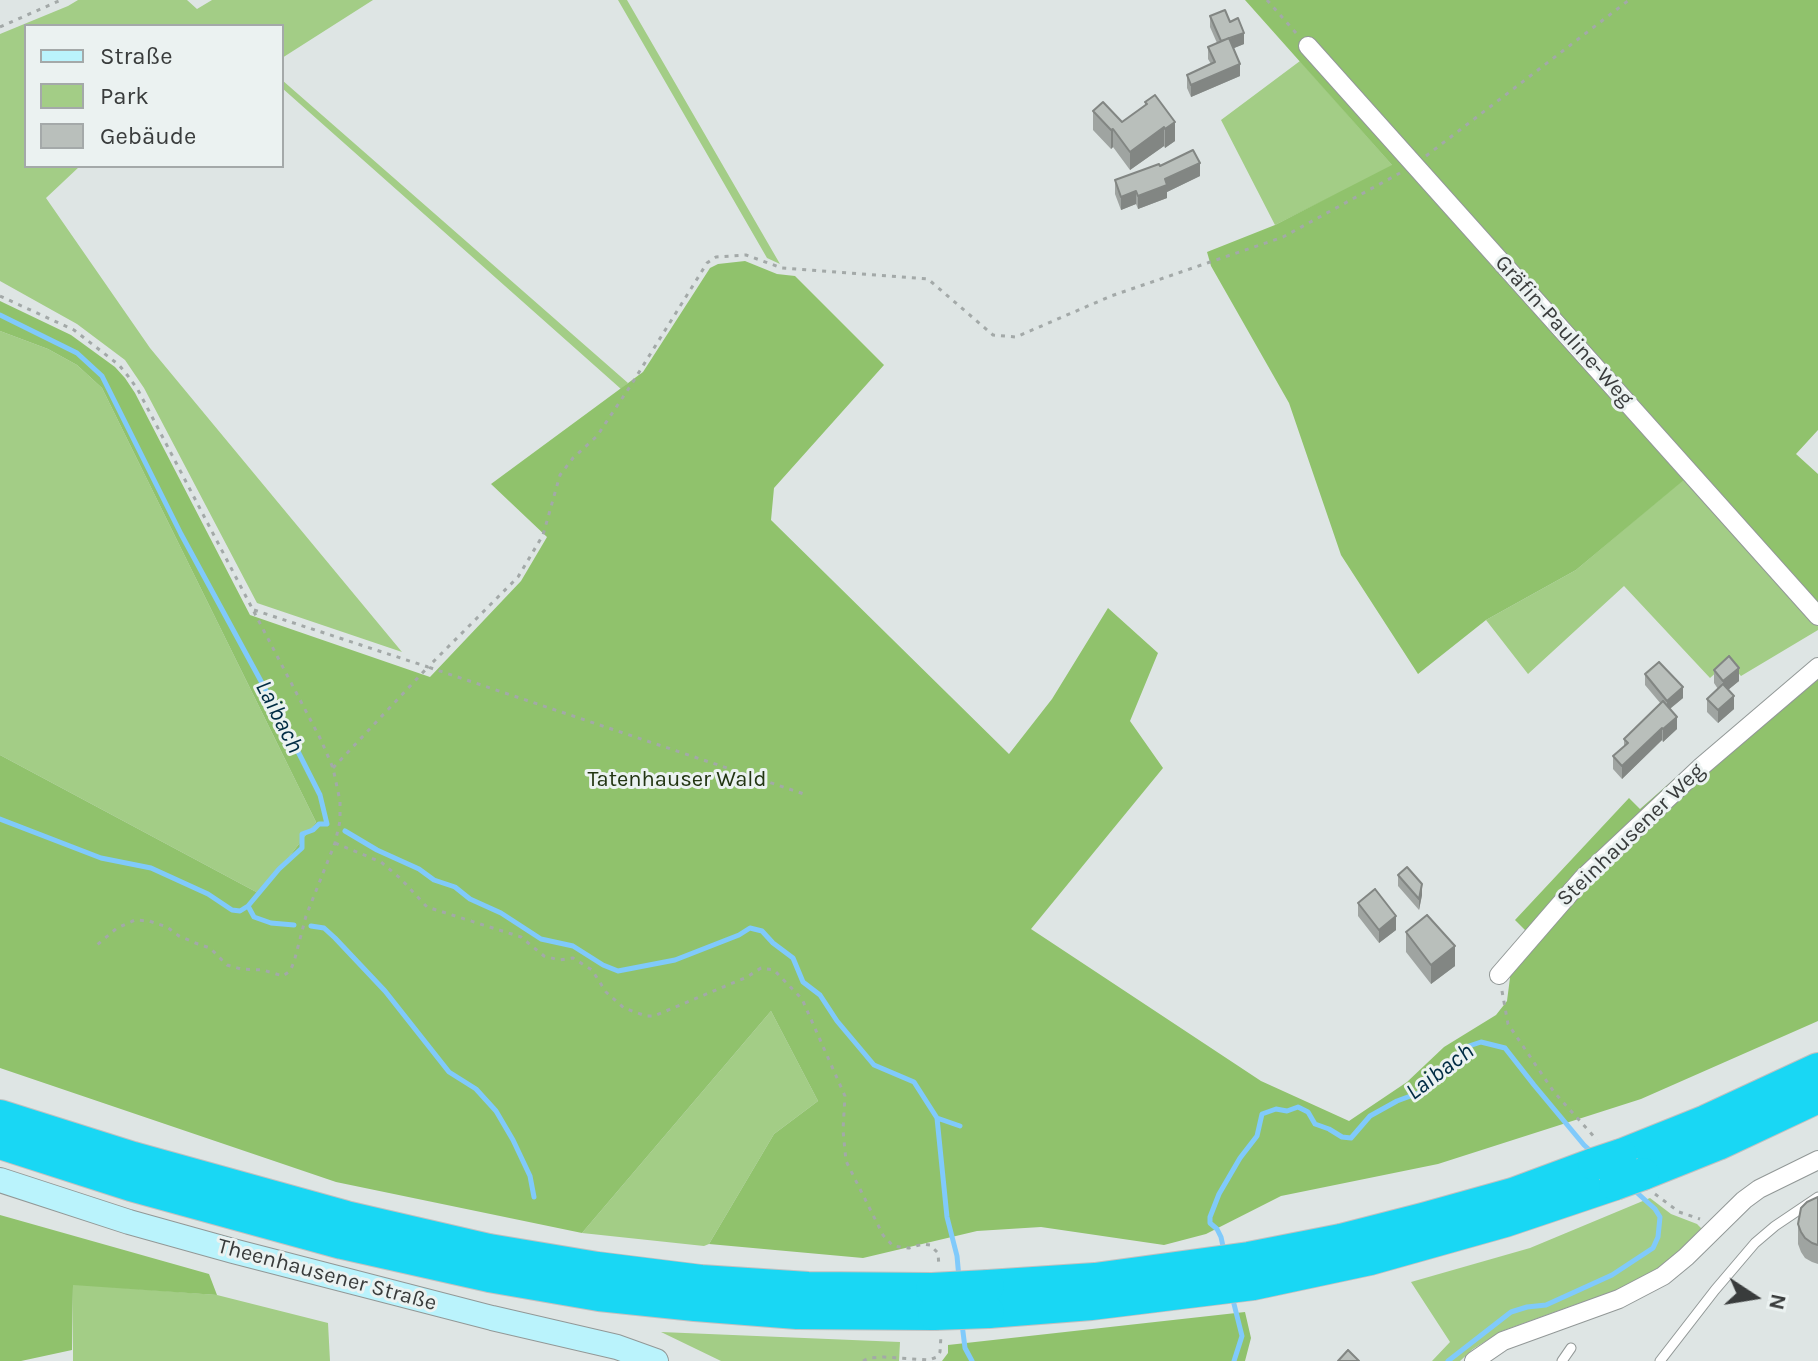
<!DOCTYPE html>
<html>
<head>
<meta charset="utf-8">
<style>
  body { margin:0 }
  #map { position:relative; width:1818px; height:1361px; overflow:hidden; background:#dee5e4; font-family:Karla,sans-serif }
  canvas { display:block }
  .legend { position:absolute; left:24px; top:24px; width:260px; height:144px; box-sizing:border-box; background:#ebf2f1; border:2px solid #a4a9a9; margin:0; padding:10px 14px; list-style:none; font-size:24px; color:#393c3c }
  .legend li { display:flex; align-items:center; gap:16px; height:40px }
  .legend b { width:40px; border:2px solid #a4a9a9 }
  .north { position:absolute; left:1714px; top:1257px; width:80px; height:80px; -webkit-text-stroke:6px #ebf2f1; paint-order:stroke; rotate:102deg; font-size:22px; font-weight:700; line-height:32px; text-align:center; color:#393c3c }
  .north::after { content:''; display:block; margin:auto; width:28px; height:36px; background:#393c3c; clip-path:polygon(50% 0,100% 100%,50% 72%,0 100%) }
</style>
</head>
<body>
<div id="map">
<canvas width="1818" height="1361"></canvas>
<ul class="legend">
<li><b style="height:10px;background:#baf3fc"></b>Straße</li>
<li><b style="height:22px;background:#a3cd86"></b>Park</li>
<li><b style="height:22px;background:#b9bfbb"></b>Gebäude</li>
</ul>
<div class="north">N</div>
</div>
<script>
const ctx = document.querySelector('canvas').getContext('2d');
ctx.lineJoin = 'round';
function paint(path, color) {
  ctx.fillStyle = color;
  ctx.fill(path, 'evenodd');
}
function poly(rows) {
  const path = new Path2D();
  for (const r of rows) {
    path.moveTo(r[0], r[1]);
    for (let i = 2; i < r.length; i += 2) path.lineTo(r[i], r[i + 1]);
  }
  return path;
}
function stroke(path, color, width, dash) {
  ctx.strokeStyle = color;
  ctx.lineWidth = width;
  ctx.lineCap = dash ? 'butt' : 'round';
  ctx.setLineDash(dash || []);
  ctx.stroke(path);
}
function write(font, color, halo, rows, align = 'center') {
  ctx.font = font + ' Karla,sans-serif';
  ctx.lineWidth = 6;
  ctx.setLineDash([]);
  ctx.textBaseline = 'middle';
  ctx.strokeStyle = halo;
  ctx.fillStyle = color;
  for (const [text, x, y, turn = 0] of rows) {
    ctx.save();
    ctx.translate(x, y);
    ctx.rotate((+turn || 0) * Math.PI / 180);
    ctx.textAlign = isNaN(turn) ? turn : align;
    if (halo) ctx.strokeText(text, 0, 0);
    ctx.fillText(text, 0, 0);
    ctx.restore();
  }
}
paint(poly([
  [78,0,187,0,197,9,212,0,373,0,282,58,282,26,26,26,26,166,80,166,46,198,150,348,402,652,257,603,144,388,125,360,77,324,0,281,0,34,68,6],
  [618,0,627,0,780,264,767,258],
  [1300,61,1393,166,1275,225,1221,120],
  [282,80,628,383,621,389,282,88],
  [0,331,48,349,77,365,102,388,316,822,260,894,0,755],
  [1685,478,1818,627,1818,630,1741,676,1728,662,1710,678,1624,586,1528,674,1486,620,1576,570],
  [771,1011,818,1101,774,1134,709,1244,704,1246,582,1233],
  [1650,1198,1671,1214,1697,1224,1702,1229,1701,1233,1660,1269,1616,1292,1577,1304,1502,1331,1473,1349,1460,1361,1432,1361,1450,1342,1411,1282,1530,1248],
  [73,1284,217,1295,328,1323,330,1361,73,1361],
  [661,1332,900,1342,899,1361,721,1361]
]), '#a3cd86');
paint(poly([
  [1245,0,1818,0,1818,430,1796,454,1818,474,1818,627,1685,479,1576,570,1486,620,1418,674,1341,555,1289,403,1211,266,1207,252,1275,225,1392,165],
  [745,261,777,274,795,276,884,365,774,488,771,520,1009,754,1052,699,1108,608,1158,653,1130,721,1163,768,1031,929,1261,1081,1349,1121,1407,1082,1444,1047,1496,1015,1507,1001,1511,970,1534,939,1515,920,1629,798,1640,809,1698,758,1818,661,1818,1021,1641,1099,1438,1164,1281,1196,1206,1234,1164,1245,1041,1227,977,1231,863,1258,709,1244,774,1134,818,1101,771,1011,582,1233,336,1182,0,1068,0,755,260,894,316,822,102,388,77,365,48,349,0,331,0,301,71,335,115,367,125,378,135,393,250,615,430,677,521,581,547,537,491,484,643,372,710,268,718,264],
  [0,1215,209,1274,217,1295,73,1285,72,1350,21,1361,0,1361],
  [1245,1312,1251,1338,1245,1361,942,1361,948,1353,948,1345]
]), '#90c26c');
stroke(poly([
  [0,315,77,353,102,376,181,534,281,718,320,795,327,824,319,824,313,830,302,834,302,848,279,869,248,906,240,911,232,910,208,894,151,868,101,858,0,819],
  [345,831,377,850,419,869,434,880,455,887,470,899,501,913,541,939,573,946,603,965,618,971,675,960,739,935,750,928,762,931,773,943,793,958,803,982,820,995,837,1021,874,1065,914,1082,937,1118,947,1217,957,1256,959,1278],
  [248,906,254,917,271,923,294,925],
  [311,926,324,928,335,938,385,991,449,1072,476,1089,496,1111,513,1140,530,1176,534,1197],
  [937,1118,960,1126],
  [1224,1251,1221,1237,1217,1229,1210,1223,1210,1217,1219,1194,1240,1158,1257,1136,1262,1114,1276,1109,1287,1111,1298,1107,1308,1112,1315,1124,1329,1129,1342,1137,1351,1138,1370,1116,1397,1101,1424,1091,1466,1047,1481,1042,1505,1048,1534,1085,1584,1145,1594,1154],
  [1232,1296,1242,1336,1234,1361],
  [962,1324,965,1348,972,1361],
  [1448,1361,1511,1312,1527,1307,1546,1305,1612,1275,1653,1248,1658,1237,1660,1217,1655,1209,1634,1190]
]), '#80cafb', 5);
const lane = poly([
  [1562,1361,1571,1348],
  [1660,1361,1715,1290,1755,1243,1775,1226,1818,1197]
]);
const street = poly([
  [1308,46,1818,616],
  [1499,975,1583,878,1702,766,1818,667],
  [1474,1361,1503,1341,1619,1299,1663,1276,1686,1257,1744,1200,1759,1189,1818,1160]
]);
const secondary = poly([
  [0,1180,129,1222,233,1251,492,1318,617,1347,656,1361]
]);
const highway = poly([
  [0,1116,133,1158,346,1217,489,1250,597,1268,701,1281,808,1288,932,1289],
  [0,1143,131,1185,342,1243,489,1276,599,1295,695,1305,797,1313,934,1314],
  [1621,1155,1706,1121,1818,1069],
  [1643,1174,1718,1144,1818,1097],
  [988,1286,1095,1279,1249,1258,1341,1240,1423,1219,1513,1194,1594,1164],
  [988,1312,1091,1304,1253,1284,1370,1259,1505,1221,1615,1184]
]);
stroke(lane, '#929897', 11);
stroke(street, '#929897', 20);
stroke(secondary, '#929897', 26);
stroke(highway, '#c0c1c1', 34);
stroke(poly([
  [1267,0,1296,33],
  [0,27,61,0],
  [1426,156,1629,0],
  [0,296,74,330,119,365,128,376,138,390,321,740,333,768,340,801,340,821,335,843,306,916,294,962,290,971,283,976,263,970,241,969,227,965,210,948,198,944,179,936,167,927,149,921,135,920,117,928,97,945],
  [254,610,428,667,518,577,543,535,560,475,573,458,597,436,631,385,707,263,716,257,746,255,782,268,928,279,993,335,1016,337,1111,296,1283,237,1400,173],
  [333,768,428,667,807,795],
  [335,843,381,862,401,879,427,907,521,937,544,956,559,960,573,958,592,970,606,992,624,1008,646,1016,654,1016,747,977,761,968,774,970,802,999,845,1096,843,1130,846,1161,883,1235,893,1246,909,1248,923,1244,930,1245,938,1253,939,1267],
  [1502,991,1508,1024,1554,1092,1597,1140],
  [1655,1194,1679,1212,1700,1219],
  [863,1361,869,1358,884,1357,929,1360,937,1357,940,1352,941,1335]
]), '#a3a9a8', 3, [4, 6]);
stroke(lane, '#fff', 9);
stroke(street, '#fff', 18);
stroke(secondary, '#baf3fc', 24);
stroke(highway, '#19d7f4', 32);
const highwayBridge = poly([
  [1594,1164,1621,1155],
  [1615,1184,1643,1174],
  [932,1289,988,1286],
  [934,1314,988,1312]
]);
stroke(highwayBridge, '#c0c1c1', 34, []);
stroke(highwayBridge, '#19d7f4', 32);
paint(poly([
  [1210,16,1230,22,1244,44,1234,48,1240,76,1191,97,1187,88,1187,75,1211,64,1208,59,1208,47,1217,43,1210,27],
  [1145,102,1175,141,1165,148,1164,146,1130,170,1113,147,1111,149,1093,130,1093,111,1122,122,1145,105],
  [1160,166,1200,176,1167,192,1167,198,1138,209,1136,204,1121,210,1115,194,1115,180],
  [1714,670,1739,681,1728,690,1734,709,1718,723,1707,712,1707,699,1718,689,1714,683],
  [1645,674,1683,698,1670,709,1677,729,1663,742,1662,740,1622,779,1613,769,1613,756,1624,746,1624,739,1661,704,1645,685],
  [1398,875,1422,895,1419,910,1398,886],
  [1358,903,1396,930,1379,943,1358,916],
  [1406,932,1455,966,1431,984,1406,952],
  [1818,1197,1818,1264,1812,1262,1805,1258,1801,1252,1798,1244,1798,1224]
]), '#9fa4a1');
paint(poly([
  [1244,33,1244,44,1222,53,1222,42],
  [1240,64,1240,76,1191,97,1191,85],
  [1175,122,1175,141,1165,148,1165,129],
  [1164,127,1164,146,1130,170,1130,152],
  [1113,129,1113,147,1111,149,1111,130],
  [1200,163,1200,176,1167,192,1167,198,1138,209,1138,196,1165,179],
  [1136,191,1136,204,1121,210,1121,197],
  [1739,668,1739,681,1723,694,1723,681],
  [1683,687,1683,698,1667,711,1667,701],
  [1734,696,1734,709,1718,723,1718,710],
  [1677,717,1677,729,1663,742,1663,729],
  [1662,728,1662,740,1622,779,1622,766],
  [1422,884,1422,895,1419,910,1419,899],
  [1396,916,1396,930,1379,943,1379,930],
  [1455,946,1455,966,1431,984,1431,965]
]), '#828683');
const building = poly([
  [1225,10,1230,22,1238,18,1244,33,1221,41,1210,16,1225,10],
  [1229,38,1240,64,1191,85,1187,75,1215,62,1208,47,1229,38],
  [1155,95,1175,122,1165,129,1164,127,1130,152,1113,129,1111,130,1093,111,1103,102,1122,122,1147,104,1145,102,1155,95],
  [1193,150,1200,163,1165,179,1167,185,1138,196,1136,191,1121,197,1115,180,1159,164,1160,166,1193,150],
  [1729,656,1739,668,1723,681,1714,670,1729,656],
  [1659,662,1683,687,1667,701,1645,674,1659,662],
  [1723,684,1734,696,1718,710,1707,699,1723,684],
  [1663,701,1677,717,1663,729,1662,728,1622,766,1613,756,1628,743,1624,739,1663,701],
  [1407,867,1422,884,1419,899,1398,875,1407,867],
  [1375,889,1396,916,1379,930,1358,903,1375,889],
  [1427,915,1455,946,1431,965,1406,932,1427,915],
  [1818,1197,1818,1245,1812,1243,1805,1238,1801,1232,1798,1224,1801,1208,1807,1202,1818,1197],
  [1348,1350,1359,1361,1338,1361,1348,1350]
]);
paint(building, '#b9bfbb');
stroke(building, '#828683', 2);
write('22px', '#393c3c', '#ebf2f1', [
  ["Gräfin-Pauline-Weg",1564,331,48],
  ["Steinhausener Weg",1631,835,-44],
  ["Theenhausener Straße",327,1275,15]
]);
write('22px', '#223512', '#ebf2f1', [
  ["Tatenhauser Wald",677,780]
]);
write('italic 24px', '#002c44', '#ebf2f1', [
  ["Laibach",279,717,63],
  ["Laibach",1440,1072,-37]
]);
</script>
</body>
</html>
